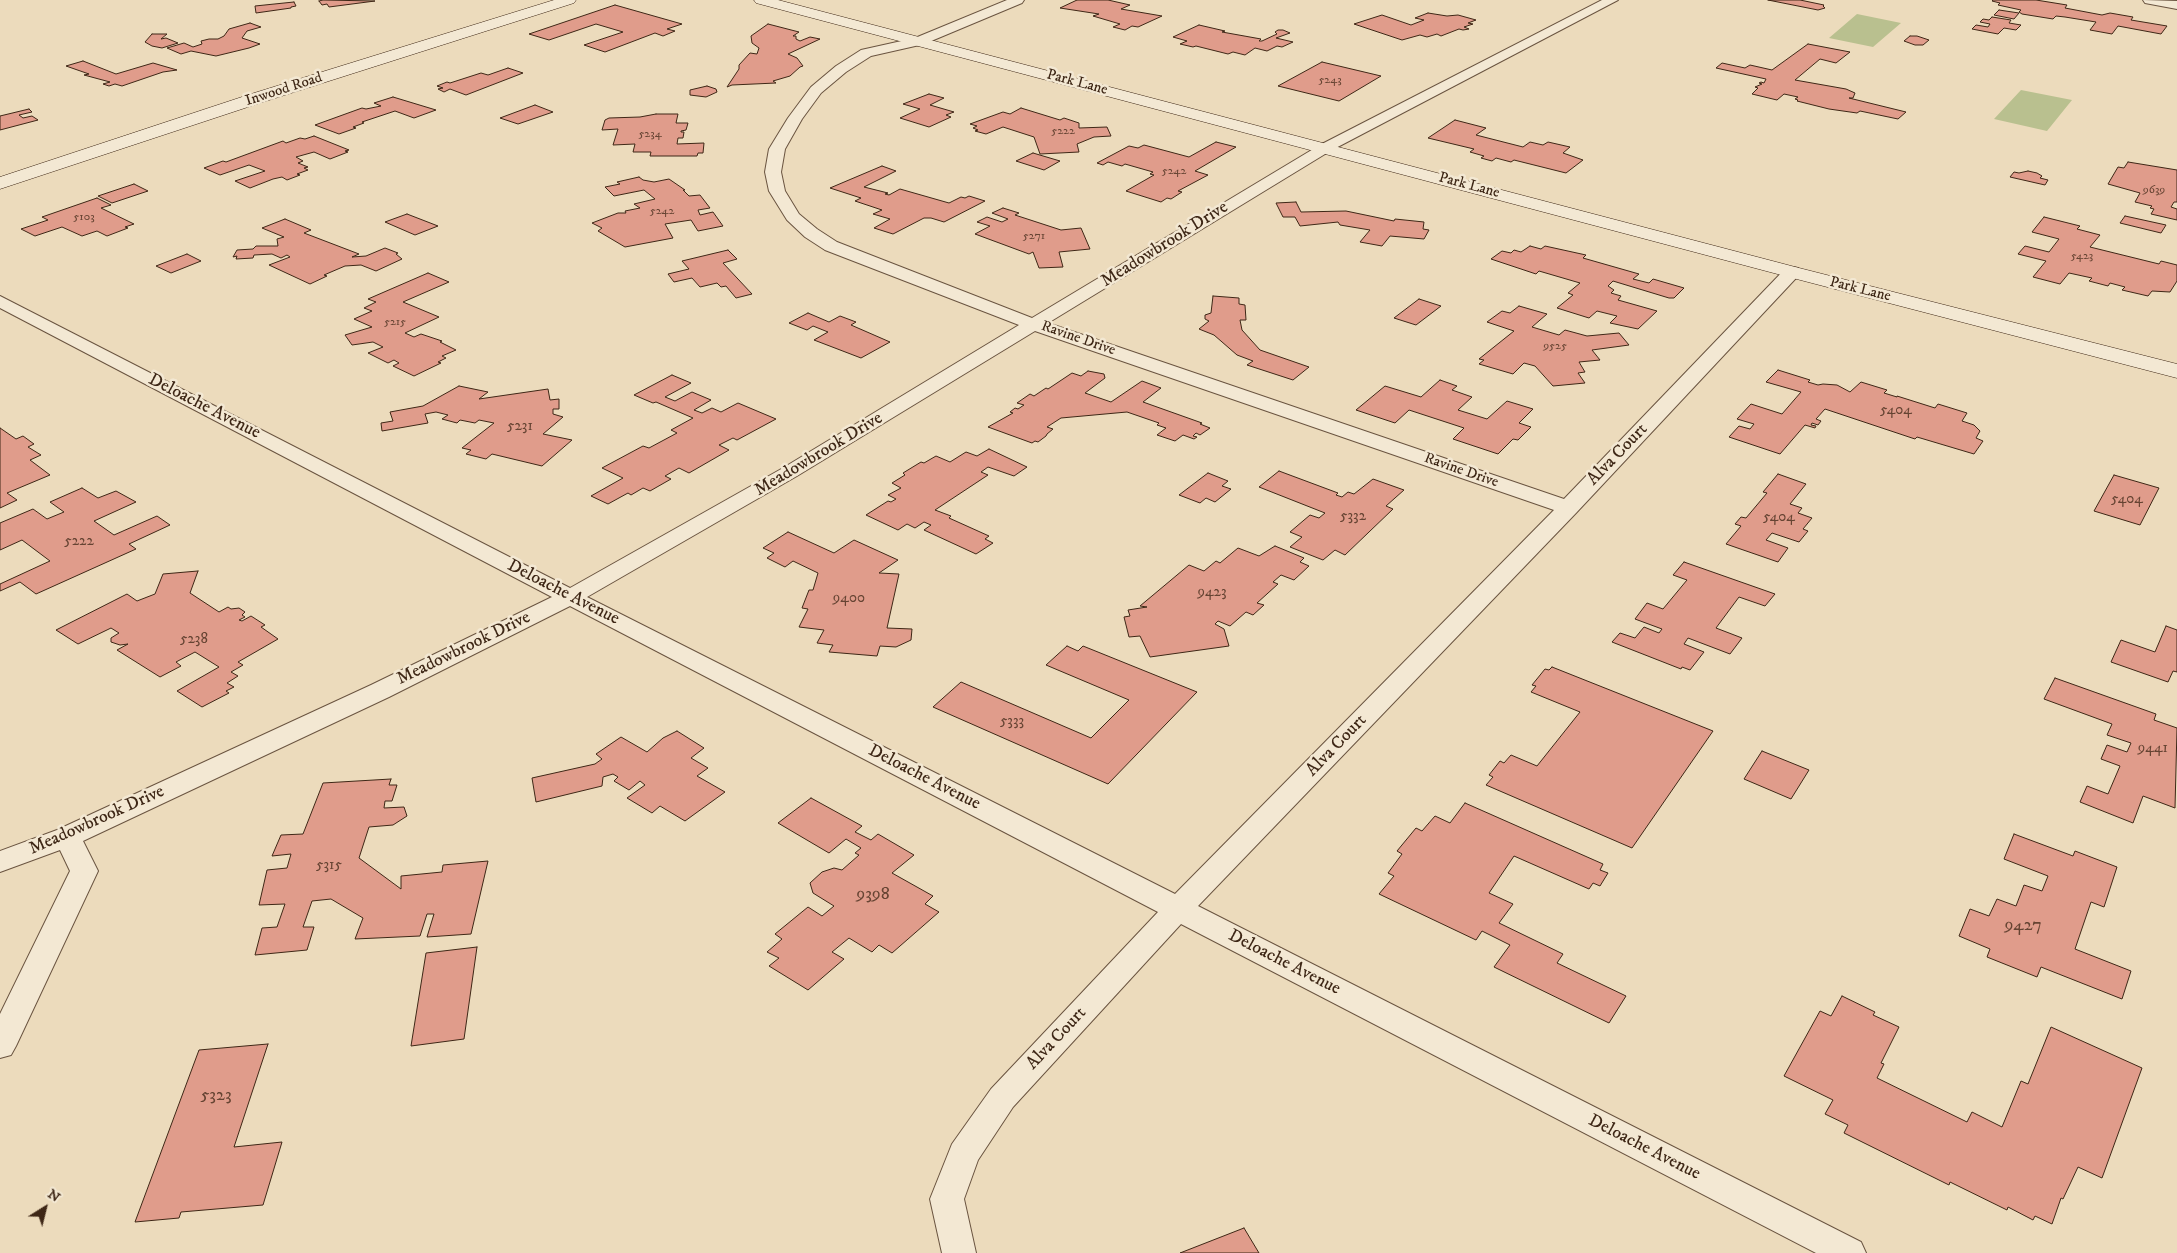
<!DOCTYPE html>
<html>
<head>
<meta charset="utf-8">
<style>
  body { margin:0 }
  #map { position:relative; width:2177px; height:1253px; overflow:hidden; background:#ecdbbc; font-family:"IM FELL DW Pica",serif }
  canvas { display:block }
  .north { position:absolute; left:20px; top:1183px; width:50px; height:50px; -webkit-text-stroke:4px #f3e8d3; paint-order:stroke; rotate:36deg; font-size:14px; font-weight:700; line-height:20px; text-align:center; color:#3e2716 }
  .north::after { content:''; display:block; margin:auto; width:18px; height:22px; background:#3e2716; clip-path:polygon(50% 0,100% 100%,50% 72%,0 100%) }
</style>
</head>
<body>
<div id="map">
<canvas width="2177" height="1253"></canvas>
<div class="north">N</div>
</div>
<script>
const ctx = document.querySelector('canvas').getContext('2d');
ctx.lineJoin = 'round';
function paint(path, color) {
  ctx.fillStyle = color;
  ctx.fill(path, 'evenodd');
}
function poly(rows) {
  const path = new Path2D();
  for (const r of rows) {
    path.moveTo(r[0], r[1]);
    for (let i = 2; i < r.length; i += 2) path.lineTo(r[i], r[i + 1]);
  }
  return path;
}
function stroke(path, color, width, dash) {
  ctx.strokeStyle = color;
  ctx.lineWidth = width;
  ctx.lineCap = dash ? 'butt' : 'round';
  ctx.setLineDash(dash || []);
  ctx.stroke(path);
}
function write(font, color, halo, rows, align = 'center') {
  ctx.font = font + ' "IM FELL DW Pica",serif';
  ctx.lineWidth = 5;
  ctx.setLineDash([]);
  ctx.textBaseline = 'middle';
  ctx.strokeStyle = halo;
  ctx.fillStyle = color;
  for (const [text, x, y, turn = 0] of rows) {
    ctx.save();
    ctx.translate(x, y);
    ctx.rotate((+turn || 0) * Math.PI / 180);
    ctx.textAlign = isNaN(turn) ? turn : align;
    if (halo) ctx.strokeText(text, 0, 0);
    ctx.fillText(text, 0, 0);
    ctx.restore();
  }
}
paint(poly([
  [1857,14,1901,23,1873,47,1829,38],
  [2021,90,2072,100,2047,131,1994,119]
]), '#b9c08f');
const building = poly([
  [1077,0,1108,0,1130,5,1121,9,1162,16,1138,27,1132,26,1125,30,1113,27,1120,24,1093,16,1099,14,1060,8,1077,0],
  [1768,0,1800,0,1824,5,1823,6,1825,8,1818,10,1768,0],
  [1993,0,2036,0,2067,5,2065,8,2102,15,2110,13,2133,17,2131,20,2167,26,2161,34,2118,26,2112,34,2090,30,2096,22,2065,17,2056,16,2053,19,2022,14,2019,12,2021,10,1998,5,2000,3,1992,1,1993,0],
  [319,1,323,0,375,1,329,7,327,4,322,5,319,1],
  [294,2,296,6,291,7,291,8,256,13,255,6,294,2],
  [615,5,682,24,667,29,675,31,663,36,655,33,605,52,584,45,623,32,596,24,549,40,529,34,615,5],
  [1999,10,2019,13,2014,19,1994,15,1999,10],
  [1428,13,1447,16,1458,15,1476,20,1468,23,1473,24,1464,27,1469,29,1463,30,1459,29,1441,36,1437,34,1427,37,1420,35,1402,40,1354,24,1382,15,1411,25,1424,20,1415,18,1428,13],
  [1992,17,2011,20,2009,23,2021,25,2016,30,2004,28,1998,34,1972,29,1976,25,1988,27,1990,24,1980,22,1983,19,1989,20,1992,17],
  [250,23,261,27,247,31,242,38,260,44,249,48,216,56,191,51,181,54,167,48,184,43,193,47,202,44,201,41,209,39,218,39,224,36,229,29,250,23],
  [768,24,799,32,793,36,796,36,796,39,800,41,810,37,820,39,788,54,797,58,803,66,800,67,790,76,773,81,776,83,732,85,727,87,739,69,739,65,750,53,757,54,759,48,752,43,751,36,768,24],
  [1199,25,1225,31,1222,32,1261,39,1259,41,1262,41,1277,34,1275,32,1278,30,1283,30,1290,33,1276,38,1293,42,1282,47,1277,46,1267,51,1255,48,1245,55,1233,52,1228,54,1196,46,1193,47,1180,44,1187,41,1173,37,1199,25],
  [152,34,167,34,161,39,166,38,178,43,162,48,152,46,145,42,152,34],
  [1910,36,1917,36,1929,40,1923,45,1915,45,1904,41,1910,36],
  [1808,44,1850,52,1836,63,1820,59,1795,80,1846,89,1855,93,1853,98,1849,98,1906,112,1898,119,1860,111,1857,113,1829,109,1797,101,1798,100,1795,99,1798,97,1784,94,1777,100,1752,94,1758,88,1755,87,1762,84,1759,83,1761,82,1764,83,1766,79,1716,68,1722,63,1745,68,1750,65,1772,70,1808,44],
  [83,61,116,74,153,63,177,70,163,72,122,86,115,84,109,86,103,84,110,82,84,75,89,74,66,66,83,61],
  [1322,62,1381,76,1339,101,1278,86,1322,62],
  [508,68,523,73,466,95,450,89,444,92,438,89,443,88,437,86,447,82,450,83,481,73,488,75,508,68],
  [707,86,716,89,717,92,706,97,690,95,690,90,707,86],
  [929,94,944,98,930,105,954,112,946,115,951,117,929,127,900,118,920,109,903,104,929,94],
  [393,97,436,110,414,118,395,111,362,122,364,123,353,127,356,128,339,134,315,125,362,108,366,109,381,106,374,103,393,97],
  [535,105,553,112,518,124,500,118,535,105],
  [1021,108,1060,120,1064,118,1079,123,1079,128,1107,127,1111,136,1094,137,1077,144,1079,152,1040,154,1034,137,1003,127,986,134,975,131,978,130,973,128,977,126,970,124,1003,112,1010,114,1021,108],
  [29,109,32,112,19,115,23,118,32,116,38,120,0,130,0,116,29,109],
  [656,114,678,114,676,123,688,123,686,130,681,131,681,132,684,132,683,138,678,138,677,144,704,143,703,153,698,153,697,156,650,156,651,152,633,152,635,144,613,145,618,129,602,130,605,120,609,118,640,117,656,114],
  [1455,120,1486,128,1476,135,1523,147,1530,142,1543,145,1548,142,1570,147,1563,153,1583,160,1566,173,1514,160,1511,162,1496,158,1492,161,1481,158,1484,156,1470,152,1474,149,1428,138,1455,120],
  [314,136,349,150,345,151,348,152,330,159,314,152,296,157,303,161,298,163,308,167,304,168,308,170,297,174,300,175,287,180,282,177,273,179,250,188,235,181,265,171,249,165,220,175,204,168,223,161,226,162,283,141,286,143,300,138,305,139,314,136],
  [1216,142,1236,147,1195,171,1208,175,1178,191,1182,192,1171,199,1167,198,1161,202,1126,191,1154,175,1150,174,1153,172,1125,164,1122,166,1108,162,1103,165,1097,163,1129,146,1138,148,1144,145,1189,157,1216,142],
  [1033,153,1060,161,1044,170,1016,161,1033,153],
  [2128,162,2177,170,2177,202,2174,202,2171,207,2177,209,2177,220,2151,214,2154,209,2150,208,2152,206,2135,202,2140,193,2108,184,2118,167,2124,168,2128,162],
  [882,166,896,171,864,187,888,193,885,194,889,195,900,189,949,203,961,197,965,198,969,196,985,201,944,222,931,218,924,218,893,234,874,228,890,219,873,214,882,210,855,201,861,198,830,188,882,166],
  [2028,171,2037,173,2042,176,2040,178,2048,180,2045,185,2010,177,2014,172,2019,173,2028,171],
  [639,177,643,180,654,182,669,179,685,190,683,190,689,196,700,195,710,208,698,210,700,215,713,212,723,226,698,231,691,220,665,224,673,238,625,247,598,231,602,228,592,223,618,213,626,213,625,211,640,208,634,204,655,199,644,190,614,196,605,187,620,184,617,182,639,177],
  [134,184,148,191,112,203,98,196,134,184],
  [97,198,111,205,101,208,134,224,125,227,128,228,107,236,97,231,82,236,62,227,35,236,21,229,48,220,42,217,97,198],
  [1296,202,1301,212,1346,211,1394,221,1395,219,1424,222,1423,229,1429,230,1424,239,1390,236,1382,246,1360,242,1370,230,1340,225,1338,222,1300,226,1295,217,1283,217,1276,203,1296,202],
  [1003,208,1019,213,1015,215,1061,230,1081,228,1090,249,1059,252,1063,267,1039,268,1033,252,1029,254,975,234,990,226,977,222,987,217,1002,222,1008,219,992,213,1003,208],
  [407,214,438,226,415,235,385,222,407,214],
  [2125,216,2166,225,2161,233,2120,223,2125,216],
  [2044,217,2080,226,2077,229,2100,235,2090,247,2159,264,2161,261,2177,265,2177,281,2170,292,2152,291,2148,296,2122,290,2125,287,2110,283,2108,286,2089,281,2092,278,2069,273,2060,284,2033,277,2046,261,2018,254,2025,246,2049,252,2059,239,2032,232,2044,217],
  [285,219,311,230,304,233,359,254,352,257,366,256,385,248,398,253,396,254,402,259,376,271,361,265,345,266,324,275,327,276,310,284,269,265,290,257,287,255,281,258,272,254,254,255,253,258,236,259,237,256,233,257,237,250,253,249,256,246,278,246,277,239,284,237,262,228,285,219],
  [1530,246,1541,249,1545,246,1586,255,1583,258,1639,274,1633,279,1649,283,1653,279,1684,288,1674,298,1669,298,1613,281,1608,286,1614,290,1611,293,1621,296,1618,300,1657,311,1638,329,1610,323,1617,316,1597,311,1589,318,1557,308,1573,295,1568,293,1580,283,1539,271,1536,274,1491,259,1502,251,1511,253,1514,250,1521,252,1530,246],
  [728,250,737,259,723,263,752,294,736,298,726,286,721,287,717,283,700,287,692,278,674,282,668,274,689,269,682,261,728,250],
  [187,254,201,261,171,273,156,266,187,254],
  [428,273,449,282,403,302,439,317,405,333,414,337,421,334,442,341,440,342,456,350,442,356,446,358,438,362,441,363,414,376,393,366,399,363,394,360,388,363,368,353,383,347,373,342,352,345,345,335,372,327,354,319,372,311,364,308,376,302,368,299,428,273],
  [1213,296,1239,298,1239,304,1245,305,1246,320,1240,320,1242,330,1260,350,1309,367,1293,380,1247,365,1253,361,1237,355,1214,335,1199,329,1209,321,1205,319,1205,315,1211,313,1213,296],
  [1419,299,1441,306,1416,325,1394,318,1419,299],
  [1519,306,1547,314,1532,327,1559,335,1565,330,1587,336,1619,333,1629,345,1592,350,1600,360,1579,362,1585,372,1578,373,1585,383,1553,386,1535,366,1524,363,1513,374,1479,364,1484,360,1479,359,1514,331,1487,322,1502,311,1510,313,1519,306],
  [808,313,829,322,840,316,856,322,851,325,890,342,861,358,814,340,828,332,813,326,807,330,789,323,808,313],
  [1778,370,1810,380,1808,382,1818,385,1823,384,1837,385,1850,392,1861,382,1887,390,1884,393,1897,397,1897,396,1935,408,1938,404,1967,413,1962,421,1974,425,1980,431,1976,438,1983,441,1974,454,1917,437,1915,439,1825,409,1816,419,1821,421,1818,425,1812,423,1811,425,1816,426,1815,428,1805,425,1780,454,1729,437,1739,426,1750,429,1754,424,1737,419,1751,404,1782,414,1801,392,1766,382,1778,370],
  [1088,371,1104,374,1105,378,1085,393,1111,402,1142,381,1161,388,1143,402,1202,423,1200,424,1210,428,1200,435,1196,433,1193,436,1197,437,1194,439,1183,435,1175,441,1157,435,1166,428,1157,425,1159,423,1127,412,1061,418,1047,427,1053,429,1047,434,1046,436,1038,442,1035,441,1032,443,988,427,1013,413,1010,412,1015,408,1018,409,1024,405,1017,403,1030,394,1034,396,1046,388,1048,389,1072,373,1081,376,1088,371],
  [672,375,691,383,665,397,675,401,692,392,711,400,694,410,702,413,712,408,721,412,738,403,776,419,737,440,733,438,719,445,729,450,689,473,679,468,665,476,671,479,650,491,643,488,631,495,628,493,608,504,591,496,623,478,602,468,643,446,649,448,677,433,671,430,693,418,656,402,653,403,634,395,672,375],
  [1440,380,1457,386,1452,390,1472,397,1458,410,1487,419,1507,401,1533,409,1519,423,1531,427,1518,440,1513,439,1498,454,1453,439,1464,428,1409,410,1395,423,1356,410,1385,386,1421,397,1440,380],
  [459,386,488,392,479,399,548,389,550,400,559,399,559,409,553,409,553,414,563,417,543,434,572,440,542,466,492,454,486,459,466,454,471,450,462,448,494,423,479,420,475,423,460,420,457,423,442,419,448,415,436,412,425,414,428,423,382,431,381,423,393,421,390,412,423,406,459,386],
  [0,428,16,439,23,436,34,444,28,447,41,455,30,460,50,475,7,493,17,500,0,508,0,428],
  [989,449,1027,467,1014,476,988,467,981,472,988,475,935,510,951,516,949,518,989,536,985,539,993,543,976,554,924,530,931,525,924,522,915,528,907,524,898,530,866,515,888,501,891,502,896,499,888,495,901,488,892,483,905,475,903,473,921,462,924,463,936,456,950,462,966,452,977,456,989,449],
  [1279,471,1338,493,1336,495,1342,497,1348,492,1354,494,1373,479,1404,490,1386,506,1393,509,1345,555,1335,550,1323,560,1290,547,1302,537,1290,532,1310,515,1319,518,1325,513,1259,487,1279,471],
  [1208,473,1228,481,1222,486,1231,489,1215,502,1206,498,1200,503,1179,495,1208,473],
  [1778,474,1806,484,1790,504,1802,508,1798,513,1812,518,1803,529,1808,531,1799,542,1772,533,1766,540,1788,548,1778,562,1726,544,1741,526,1735,524,1741,517,1746,518,1767,493,1763,492,1778,474],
  [2114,475,2159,488,2140,525,2094,511,2114,475],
  [82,488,98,498,116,491,136,502,94,521,114,535,157,516,170,525,129,544,136,549,36,594,20,582,0,591,0,584,50,561,22,540,0,550,0,523,33,509,47,519,64,512,50,502,82,488],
  [788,532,834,553,854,540,898,560,879,573,899,574,887,628,912,629,911,640,896,647,880,646,877,656,829,652,833,645,817,643,824,630,799,627,808,609,802,608,809,590,813,590,818,573,793,561,785,567,767,558,774,553,763,548,788,532],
  [1275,546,1304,558,1300,562,1309,566,1294,580,1281,575,1273,582,1278,584,1257,603,1264,605,1253,615,1246,612,1230,626,1218,621,1215,624,1224,629,1229,646,1150,657,1140,636,1129,637,1124,617,1130,616,1128,610,1147,607,1140,606,1189,565,1204,571,1216,561,1220,563,1238,548,1259,556,1275,546],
  [1684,562,1775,594,1765,606,1739,597,1716,628,1742,638,1730,654,1688,638,1684,644,1704,652,1690,670,1682,667,1681,669,1612,642,1620,633,1635,638,1644,627,1659,633,1662,629,1635,619,1647,603,1663,609,1687,580,1673,575,1684,562],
  [198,571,190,593,219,612,228,607,231,609,239,608,245,612,242,615,245,617,239,620,242,621,251,616,265,625,261,627,278,639,238,662,243,665,231,672,238,676,227,683,234,687,226,691,229,693,202,707,177,691,219,667,195,652,176,662,181,666,160,677,117,650,128,644,120,645,111,642,111,638,119,633,111,628,78,644,56,630,127,594,137,601,155,594,163,574,198,571],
  [2166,626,2177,630,2177,672,2173,671,2168,682,2111,662,2121,640,2155,652,2166,626],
  [1067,646,1078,651,1083,646,1197,692,1108,784,933,707,961,682,1091,738,1129,700,1046,665,1067,646],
  [1552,667,1713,731,1632,848,1486,785,1493,777,1489,775,1500,761,1504,763,1511,755,1537,766,1580,712,1531,692,1536,686,1532,685,1545,669,1549,670,1552,667],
  [2055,678,2156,714,2154,720,2177,728,2175,808,2143,796,2133,823,2080,802,2087,786,2108,794,2120,766,2101,759,2107,745,2127,752,2131,743,2107,735,2112,724,2044,699,2055,678],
  [677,731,704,748,691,758,708,768,697,776,725,792,685,821,660,806,652,813,627,798,645,785,640,781,629,790,614,781,618,777,613,774,603,777,602,786,536,802,532,778,595,764,602,759,596,754,621,737,647,752,663,738,677,731],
  [1762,751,1809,770,1791,799,1744,779,1762,751],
  [391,779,389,785,397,785,392,801,385,801,384,808,404,807,407,816,393,825,369,827,359,858,401,889,401,876,442,872,443,865,488,861,471,934,427,937,434,914,427,914,420,936,355,939,363,918,331,899,312,901,303,927,314,927,307,950,255,955,262,928,277,927,285,904,259,905,267,870,287,868,291,854,272,856,281,835,303,834,323,783,391,779],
  [811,798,862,826,855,832,871,840,878,834,914,855,892,873,933,896,925,904,939,912,892,953,879,945,872,952,849,938,832,952,844,959,808,990,769,966,779,958,767,952,782,939,775,934,808,907,822,916,834,906,813,893,810,883,822,872,834,868,842,870,859,855,855,853,861,848,846,839,829,853,778,823,811,798],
  [1465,803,1603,864,1600,870,1608,873,1600,886,1593,883,1589,889,1514,856,1489,893,1513,904,1499,923,1563,954,1557,963,1626,996,1609,1023,1494,967,1510,945,1482,931,1476,940,1379,894,1394,876,1388,873,1402,854,1397,851,1416,828,1422,831,1435,816,1450,823,1465,803],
  [2014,834,2073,856,2075,851,2117,867,2104,907,2091,902,2075,949,2131,971,2122,999,2041,967,2037,977,1987,957,1990,949,1959,936,1970,909,1989,916,1997,899,2016,906,2024,885,2042,891,2048,876,2004,859,2014,834],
  [477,947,464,1039,411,1046,426,953,477,947],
  [1842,996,1875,1012,1873,1015,1899,1027,1881,1063,1884,1064,1877,1078,1967,1122,1972,1112,2002,1127,2021,1081,2028,1084,2051,1027,2142,1068,2102,1178,2078,1167,2063,1199,2061,1198,2052,1224,2035,1216,2033,1220,2008,1207,2007,1210,1950,1182,1949,1185,1844,1133,1848,1125,1825,1114,1833,1100,1784,1076,1820,1011,1831,1016,1842,996],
  [268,1044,234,1147,282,1142,263,1205,181,1212,179,1218,135,1222,199,1050,268,1044],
  [1244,1228,1259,1253,1180,1253,1244,1228]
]);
paint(building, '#e09c8b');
stroke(building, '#3e2716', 1);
const street = poly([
  [1007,0,1024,0,1022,3,924,44,871,56,846,72,821,93,802,119,785,149,781,172,785,191,799,214,817,229,837,242,1032,318,1320,145,1602,0,1618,0,1330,151,1048,323,1564,499,1786,268,1792,267,1798,268,1801,272,1798,276,1576,513,1198,906,1861,1242,1866,1253,1816,1253,1181,924,1013,1107,978,1160,964,1199,976,1253,942,1253,930,1199,952,1144,991,1089,1158,912,570,606,389,697,83,841,98,871,16,1046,11,1055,0,1058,0,1014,70,871,60,850,0,872,0,851,57,830,371,685,552,597,0,308,0,296,570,588,783,468,1019,325,825,250,805,237,787,220,769,191,765,172,769,149,788,118,811,87,836,66,861,50,915,38,1007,0],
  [1035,331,1554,510,1175,894,587,597,797,476,1035,331],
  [2143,0,2177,1,2177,9,2145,3,2143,0]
]);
const secondary = poly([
  [554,0,576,0,574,3,263,102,0,189,0,177,251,94,554,0],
  [754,0,778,0,1799,268,2177,364,2177,378,1785,276,756,3,754,0]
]);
stroke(street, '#6a5440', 2);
stroke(secondary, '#3e2716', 1);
paint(street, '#f3e8d3');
paint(secondary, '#f3e8d3');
write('12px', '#643', null, [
  ["5243",1330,81],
  ["5222",1063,132],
  ["5234",650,135],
  ["5242",1174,172],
  ["9639",2154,191],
  ["5242",662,212],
  ["5103",84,218],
  ["5271",1034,237],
  ["5423",2082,257],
  ["5215",395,323],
  ["9525",1555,347]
]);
write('15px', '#3e2716', '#f3e8d3', [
  ["Park Lane",1077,83,15],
  ["Inwood Road",284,90,-18],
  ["Park Lane",1469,186,15],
  ["Park Lane",1860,290,14],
  ["Ravine Drive",1078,339,19],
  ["Ravine Drive",1461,471,19]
]);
write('15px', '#643', null, [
  ["5404",1896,411],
  ["5231",520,427],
  ["5404",2127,500],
  ["5332",1353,517],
  ["5404",1779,518],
  ["5222",79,542],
  ["9423",1212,593],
  ["9400",849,599],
  ["5238",194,640],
  ["5333",1012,722],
  ["9441",2153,749],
  ["5315",329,866]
]);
write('18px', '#3e2716', '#f3e8d3', [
  ["Meadowbrook Drive",1165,245,-32],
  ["Deloache Avenue",204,407,27],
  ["Meadowbrook Drive",819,455,-31],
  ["Alva Court",1618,455,-46],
  ["Deloache Avenue",563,593,27],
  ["Meadowbrook Drive",464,649,-26],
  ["Alva Court",1337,746,-46],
  ["Deloache Avenue",924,778,27],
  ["Meadowbrook Drive",97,821,-24],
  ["Deloache Avenue",1284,963,27],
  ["Alva Court",1057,1039,-47],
  ["Deloache Avenue",1644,1148,27]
]);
write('18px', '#643', null, [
  ["9398",873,895],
  ["9427",2023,926],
  ["5323",216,1096]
]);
</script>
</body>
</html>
